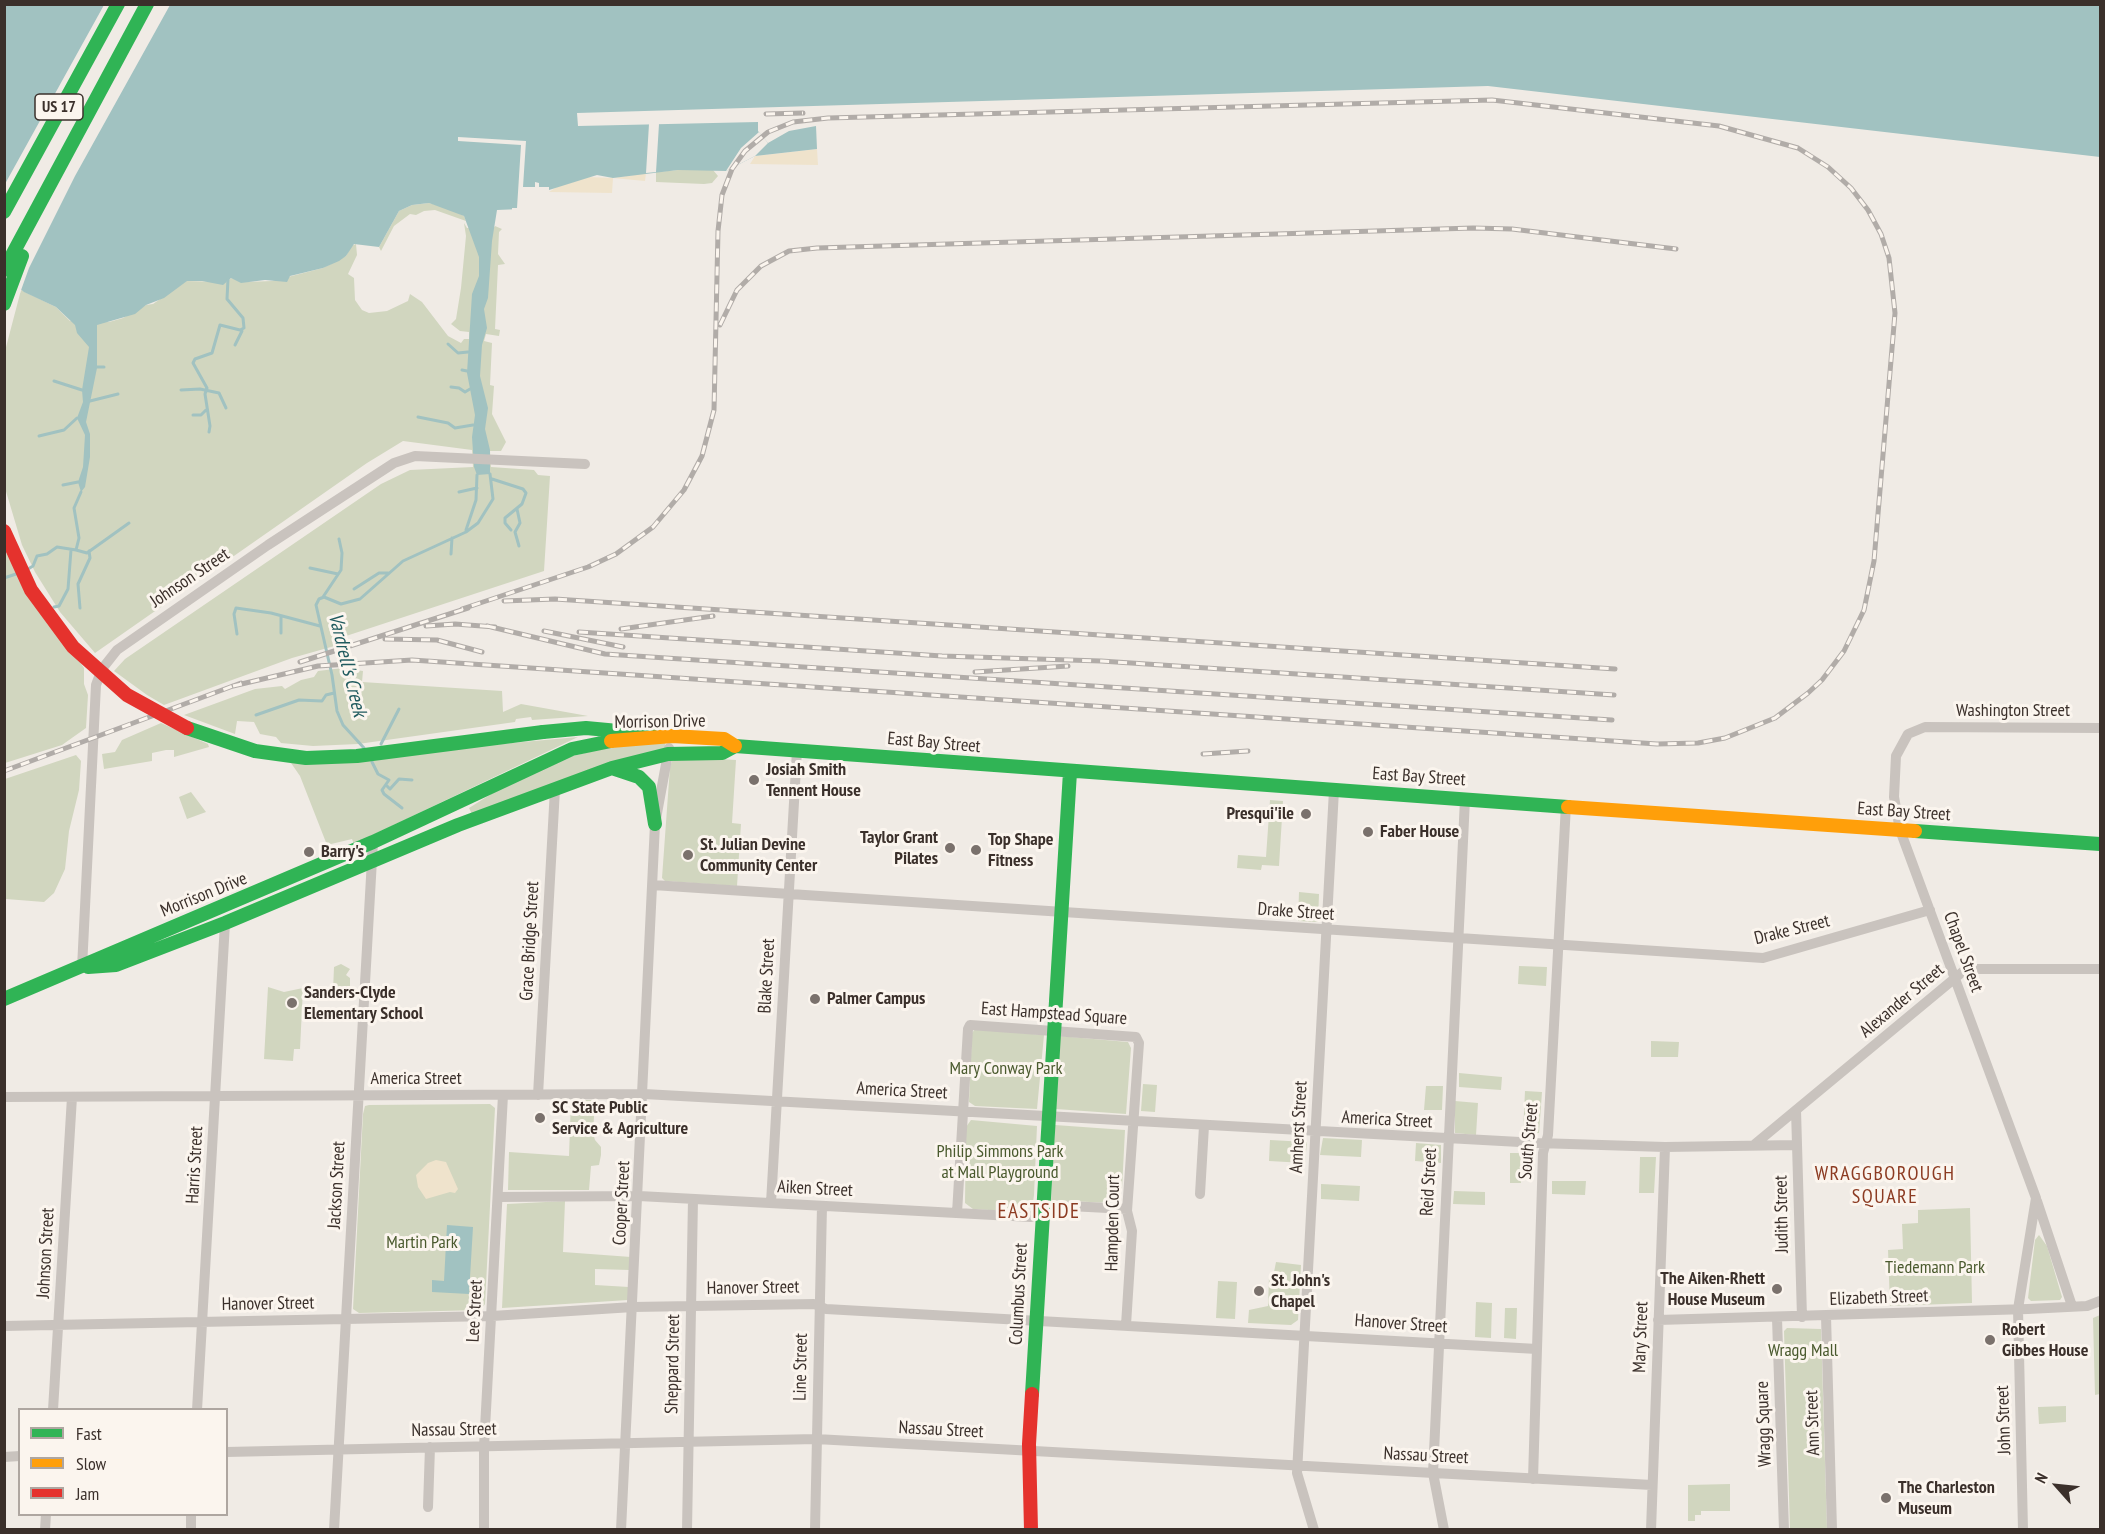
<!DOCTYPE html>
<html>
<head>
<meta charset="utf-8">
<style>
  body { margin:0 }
  #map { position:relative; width:2105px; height:1534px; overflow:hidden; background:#f0ebe5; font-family:"PT Sans Narrow",sans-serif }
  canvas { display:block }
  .frame { position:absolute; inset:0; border:6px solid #3b302b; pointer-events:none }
  .legend { position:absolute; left:18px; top:1408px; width:210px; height:108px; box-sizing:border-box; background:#fbf5ee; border:2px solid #aea6a0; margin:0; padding:8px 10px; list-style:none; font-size:18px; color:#3b302b }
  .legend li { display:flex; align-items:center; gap:12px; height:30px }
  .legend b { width:30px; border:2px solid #aea6a0 }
  .north { position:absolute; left:2027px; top:1456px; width:60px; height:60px; -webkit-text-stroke:4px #fbf5ee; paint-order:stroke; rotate:297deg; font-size:16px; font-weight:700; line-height:24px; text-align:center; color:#3b302b }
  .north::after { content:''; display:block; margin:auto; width:21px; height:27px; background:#3b302b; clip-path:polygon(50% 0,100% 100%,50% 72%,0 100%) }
</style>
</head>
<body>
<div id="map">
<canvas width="2105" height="1534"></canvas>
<div class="frame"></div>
<ul class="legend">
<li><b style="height:8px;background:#30b455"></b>Fast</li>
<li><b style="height:8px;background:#ff9f0a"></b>Slow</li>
<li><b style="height:8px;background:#e5322d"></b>Jam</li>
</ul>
<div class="north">N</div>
</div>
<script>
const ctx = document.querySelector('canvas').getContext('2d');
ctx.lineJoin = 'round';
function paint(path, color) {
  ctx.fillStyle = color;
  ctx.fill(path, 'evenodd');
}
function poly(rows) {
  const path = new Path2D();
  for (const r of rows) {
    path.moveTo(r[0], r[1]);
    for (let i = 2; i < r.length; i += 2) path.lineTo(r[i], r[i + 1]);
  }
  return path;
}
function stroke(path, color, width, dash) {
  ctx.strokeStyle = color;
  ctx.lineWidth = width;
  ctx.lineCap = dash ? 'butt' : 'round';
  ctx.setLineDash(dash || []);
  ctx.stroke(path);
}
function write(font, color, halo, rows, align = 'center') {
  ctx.font = font + ' "PT Sans Narrow",sans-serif';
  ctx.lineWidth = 6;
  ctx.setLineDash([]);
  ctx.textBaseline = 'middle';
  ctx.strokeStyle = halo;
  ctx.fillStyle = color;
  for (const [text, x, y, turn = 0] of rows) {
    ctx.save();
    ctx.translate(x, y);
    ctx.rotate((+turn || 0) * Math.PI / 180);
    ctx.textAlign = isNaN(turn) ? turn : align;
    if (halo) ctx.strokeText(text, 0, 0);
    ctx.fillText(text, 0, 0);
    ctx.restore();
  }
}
paint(poly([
  [678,170,713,170,718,176,712,183,704,184,656,182,656,172],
  [429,203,451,209,464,216,466,221,435,210,424,211,416,215,410,214,394,226,381,251,379,247,399,211,412,205],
  [464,223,467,228,493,229,495,226,502,229,499,232,498,254,505,264,498,265,495,329,500,330,499,336,486,334,484,341,492,343,490,385,494,386,492,414,506,442,501,451,490,451,491,467,534,470,538,475,550,476,544,571,343,637,344,642,338,645,292,658,164,705,147,695,114,671,125,659,381,484,410,470,473,467,472,450,403,441,367,463,95,653,60,612,35,572,22,545,5,488,5,351,21,290,56,307,70,321,109,322,123,318,146,305,153,304,186,281,227,282,231,278,245,282,272,281,323,268,346,256,351,246,356,244,357,255,348,274,354,278,355,300,362,310,369,313,387,311,408,301,410,294,422,302,448,336,461,343,464,339,469,339,469,332,460,331,451,324,456,319,461,288,466,236],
  [4,550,84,668,84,684,88,695,86,728,62,745,5,763],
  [343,668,363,671,362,682,502,691,503,712,521,704,588,716,532,720,531,717,516,719,515,722,358,744,313,746,281,743,276,737,260,734,254,722,237,721,235,734,184,715,255,689,282,686,285,689,301,680,314,677,318,671],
  [161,723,208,744,209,747,174,757,174,750,166,750,152,753,152,761,104,769,102,754,115,752,122,740],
  [578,737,354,844,352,839,327,845,300,776,291,763],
  [665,743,666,748,472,814,469,808,496,791,553,761,609,747],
  [76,755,81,761,79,790,69,831,65,869,54,893,44,902,6,899,5,779],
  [682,757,736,760,732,823,741,824,737,886,665,881,662,878,670,767,672,761],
  [191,792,206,812,187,819,179,797],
  [1270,800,1283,801,1279,866,1262,865,1261,870,1237,868,1238,855,1266,857],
  [1299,892,1319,894,1318,922,1298,921],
  [341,964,350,969,346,975,350,978,350,992,333,991,334,967],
  [1519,966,1547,967,1546,986,1518,984],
  [268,987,284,992,303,988,300,1049,294,1049,293,1061,264,1059],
  [975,1029,1044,1035,1037,1109,975,1106,969,1102,972,1033],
  [1059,1036,1128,1042,1131,1048,1126,1114,1056,1109],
  [1651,1041,1679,1042,1678,1057,1651,1057],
  [1459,1073,1502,1077,1501,1090,1459,1087],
  [1143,1084,1157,1085,1155,1112,1141,1111],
  [1426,1086,1443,1086,1442,1110,1424,1110],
  [1525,1091,1542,1092,1539,1133,1523,1133],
  [571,1100,595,1100,593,1133,595,1140,601,1147,601,1155,599,1165,591,1166,589,1190,508,1190,509,1152,569,1156],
  [1455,1101,1478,1103,1476,1135,1455,1133],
  [369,1105,490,1104,495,1108,485,1304,481,1310,359,1313,353,1309,363,1114,365,1106],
  [971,1120,1037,1126,1034,1195,1033,1202,1023,1212,973,1209,965,1203,966,1127],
  [1055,1125,1125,1130,1122,1189,1116,1199,1109,1203,1051,1200],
  [1323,1138,1362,1140,1361,1157,1320,1155],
  [1270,1140,1307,1142,1305,1163,1269,1161],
  [1416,1143,1441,1145,1441,1163,1415,1161],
  [1510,1153,1522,1153,1521,1183,1510,1183],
  [1640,1157,1656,1157,1654,1193,1639,1193],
  [1552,1181,1586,1181,1585,1195,1552,1194],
  [1321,1184,1360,1186,1359,1201,1321,1199],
  [1454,1191,1485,1192,1485,1205,1453,1204],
  [565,1201,563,1252,631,1257,630,1270,595,1269,595,1285,629,1287,628,1300,502,1308,507,1204],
  [1970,1208,1972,1303,1890,1306,1888,1250,1903,1249,1902,1224,1918,1223,1918,1210],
  [2039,1235,2047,1246,2062,1297,2060,1300,2031,1301,2028,1298,2035,1240],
  [1276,1262,1301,1265,1298,1320,1291,1325,1248,1323,1249,1310,1268,1306,1269,1277,1273,1277],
  [1218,1281,1237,1282,1235,1319,1216,1318],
  [1476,1302,1492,1303,1491,1338,1475,1337],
  [1505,1308,1517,1308,1516,1339,1504,1338],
  [2100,1315,2100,1394,2095,1395,2093,1318],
  [1787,1328,1821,1329,1827,1529,1790,1529,1784,1331],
  [2066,1406,2066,1422,2039,1424,2038,1407],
  [1730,1484,1730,1511,1701,1511,1701,1515,1695,1515,1695,1521,1688,1521,1688,1485]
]), '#d1d6bf');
paint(poly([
  [817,149,818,165,750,164,755,156],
  [646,173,645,181,613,178,612,193,549,192,561,184,587,177,613,178],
  [436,1160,446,1162,458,1189,455,1193,450,1192,426,1199,418,1187,416,1175,428,1163]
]), '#efe3cc');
paint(poly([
  [5,5,2100,5,2100,157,1488,86,577,113,578,126,758,122,758,131,768,143,789,131,816,126,817,149,755,156,726,171,678,170,613,178,597,175,549,190,549,187,539,187,539,183,535,182,535,187,523,187,521,209,497,210,492,241,488,298,484,309,487,328,482,345,480,376,488,408,485,429,490,450,490,474,477,475,474,467,472,437,475,415,467,373,472,294,479,276,479,257,464,216,429,203,412,205,399,211,379,247,354,244,346,256,339,261,323,268,290,276,287,282,265,280,241,283,231,278,223,285,202,281,187,281,164,298,146,305,135,314,97,325,97,368,86,422,90,434,90,457,85,487,81,492,78,482,83,467,85,435,77,418,83,402,82,390,89,347,77,333,75,325,56,307,24,292,5,277],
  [447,1225,473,1227,469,1294,432,1292,432,1280,444,1281]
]), '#a1c2c1');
paint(poly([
  [104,5,170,5,75,176,29,268,20,293,4,281,5,184],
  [649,124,659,124,656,172,646,173],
  [759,132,768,143,755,156,726,171,741,148],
  [458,137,526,141,523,187,528,187,523,211,512,211,512,208,517,208,521,145,458,141]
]), '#f0ebe5');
stroke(poly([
  [448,344,458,353,468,352],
  [235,345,242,331],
  [97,367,104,367],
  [462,370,467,371],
  [54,381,82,390],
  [451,387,459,388,465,392,470,389],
  [181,390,200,389,219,393,226,408],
  [90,401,118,394],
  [193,415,201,415,206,410],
  [418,417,448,423,455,428,473,425],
  [209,432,210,426,205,394,207,388,193,363,195,359,212,353,220,325,240,330,244,328,243,318,227,299,228,279],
  [39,436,64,430,77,418],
  [492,479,523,489,526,493,522,504,505,518,505,523,511,530],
  [63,485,78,482],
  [459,492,477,488],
  [517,509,520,523,515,532,519,546],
  [466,530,476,500,477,475],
  [76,550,87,553,129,523],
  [451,554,452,538],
  [310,568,338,574],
  [28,569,33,566,37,556,47,554,57,547,76,550,79,538,74,508,81,492],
  [4,578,16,574],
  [354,589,379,573,388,573],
  [323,597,341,570,342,553,339,539],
  [54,607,59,606,68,589,71,550],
  [80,608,78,584,90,558,89,551],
  [281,616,281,633],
  [237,634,234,614,236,608,271,613,320,626],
  [256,715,299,700,322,701,326,695,334,693],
  [381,744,399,709],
  [364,748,343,725,337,711,332,675,316,605,319,599,324,597,341,604,360,599,403,561,466,532,478,523,493,499,490,474],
  [372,762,378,774,389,780,382,790,384,794,402,808],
  [387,786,390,789,399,779,412,780]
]), '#a1c2c1', 3);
stroke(poly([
  [653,885,1763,958,1930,910],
  [82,968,96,685,102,669,117,650,268,545,394,463,415,456,585,464],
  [538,1095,555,789],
  [4,1097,644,1094,1538,1143,1665,1147,1797,1145],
  [1796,1110,1802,1317],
  [1755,1144,1966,969,2100,969],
  [1200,1194,1204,1126],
  [498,1197,639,1196,1031,1217,1050,1205,1127,1209],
  [2037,1201,2072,1306],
  [771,1203,797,750],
  [957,1213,968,1029,970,1025,1136,1037,1139,1043,1127,1211,1132,1231,1126,1325],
  [1826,1316,1832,1530],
  [1777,1318,1784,1530],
  [1658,1320,2028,1309,2087,1306,2100,1301],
  [4,1326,492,1316,633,1307,814,1304,826,1309,1537,1349],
  [53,1410,72,1097],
  [197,1410,225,923],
  [226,1452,816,1439,1652,1485],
  [4,1457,20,1456],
  [1533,1479,1543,1153,1548,1135,1566,805],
  [428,1507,430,1447],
  [45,1530,46,1514],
  [191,1530,191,1514],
  [334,1530,373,842],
  [484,1530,484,1447,503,1095],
  [621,1530,655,824,669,748],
  [687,1530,693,1199],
  [815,1530,822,1206],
  [1314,1530,1297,1473,1334,790],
  [1444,1530,1433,1473,1465,799],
  [1651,1530,1665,1147],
  [2023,1530,2018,1309,2036,1198,1900,830,1894,797,1896,756,1908,734,1925,727,2100,728]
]), '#c9c3be', 10);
stroke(poly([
  [4,212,118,4],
  [4,270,147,4],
  [4,304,22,256],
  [543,732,586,728,672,736],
  [735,746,1568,807],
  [612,768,639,777,649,787,655,824],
  [1915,831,2100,844],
  [88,967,116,965,225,923,458,825,612,768,668,754,722,753,735,746],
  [4,999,373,842,572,749,611,741],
  [1032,1394,1070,772]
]), '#30b455', 14);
stroke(poly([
  [611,741,672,736,724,739,735,746],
  [1568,807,1915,831]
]), '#ff9f0a', 14);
stroke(poly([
  [1031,1530,1029,1444,1032,1394]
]), '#e5322d', 14);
const rail = poly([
  [766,114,803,113],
  [720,325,737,290,761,266,789,251,817,248,1473,228,1512,229,1676,249],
  [504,601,555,599,1615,669],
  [426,626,455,624,495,627],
  [487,626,605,654,1612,720],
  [621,629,713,616],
  [544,631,623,647],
  [579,632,942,656,1101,661,1614,695],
  [385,639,437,640,482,652],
  [300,662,468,608],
  [975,672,1068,666],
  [233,686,318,666,412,660,1657,744,1698,743,1725,738,1775,718,1808,693,1822,680,1844,651,1864,610,1874,561,1895,313,1889,258,1881,234,1868,210,1851,188,1828,167,1798,148,1719,126,1492,100,828,118,793,122,768,132,745,151,732,169,722,195,718,231,714,410,702,456,684,490,653,527,616,554,588,567,462,609],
  [1203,754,1248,751],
  [4,771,241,683]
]);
stroke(rail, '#b1aca8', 5);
stroke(rail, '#fbf5ee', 3, [9]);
stroke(poly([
  [187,728,255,751,306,758,357,756,543,732]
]), '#30b455', 14);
stroke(poly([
  [4,531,31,590,73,647,127,695,187,728]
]), '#e5322d', 14);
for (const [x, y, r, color] of [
  [754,780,6,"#7a716c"],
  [1306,814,6,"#7a716c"],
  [1368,832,6,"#7a716c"],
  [950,848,6,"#7a716c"],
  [976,850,6,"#7a716c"],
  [309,852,6,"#7a716c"],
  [688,855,6,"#7a716c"],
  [815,999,6,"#7a716c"],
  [292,1003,6,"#7a716c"],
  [540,1118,6,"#7a716c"],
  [1777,1289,6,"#7a716c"],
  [1259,1291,6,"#7a716c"],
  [1990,1340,6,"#7a716c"],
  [1886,1498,6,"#7a716c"]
]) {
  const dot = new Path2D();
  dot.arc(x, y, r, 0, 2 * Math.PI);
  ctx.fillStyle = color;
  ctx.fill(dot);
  stroke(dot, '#fbf5ee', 2);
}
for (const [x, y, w] of [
  [59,107,48]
]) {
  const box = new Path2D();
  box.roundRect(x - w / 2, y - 13, w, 26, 4.5);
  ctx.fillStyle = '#fbf5ee';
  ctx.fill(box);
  stroke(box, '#3b302b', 1.5);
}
write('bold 16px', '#3b302b', null, [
  ["US 17",59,107]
]);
write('18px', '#3b302b', '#fbf5ee', [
  ["Johnson Street",190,578,-34],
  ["Washington Street",2013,711],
  ["Morrison Drive",660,722,-1],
  ["East Bay Street",934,743,5],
  ["East Bay Street",1419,777,4],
  ["East Bay Street",1904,812,4],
  ["Morrison Drive",204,895,-22],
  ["Drake Street",1296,912,4],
  ["Drake Street",1792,930,-14],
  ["Grace Bridge Street",530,941,-87],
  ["Chapel Street",1963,952,70],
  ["Blake Street",767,976,-87],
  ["Alexander Street",1902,1001,-40],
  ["East Hampstead Square",1054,1014,4],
  ["America Street",416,1079],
  ["America Street",902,1091,3],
  ["America Street",1387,1120,3],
  ["Amherst Street",1299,1127,-87],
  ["South Street",1529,1141,-85],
  ["Harris Street",195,1165,-87],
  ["Reid Street",1429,1182,-87],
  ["Jackson Street",337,1185,-87],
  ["Aiken Street",815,1189,3],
  ["Cooper Street",622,1203,-87],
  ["Judith Street",1782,1214,-91],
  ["Hampden Court",1113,1223,-89],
  ["Johnson Street",46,1253,-87],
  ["Hanover Street",753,1288,-1],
  ["Columbus Street",1019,1294,-87],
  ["Elizabeth Street",1879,1298,-2],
  ["Hanover Street",268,1304,-1],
  ["Lee Street",475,1311,-87],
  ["Hanover Street",1401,1324,4],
  ["Mary Street",1641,1337,-88],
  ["Sheppard Street",673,1364,-89],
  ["Line Street",801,1367,-89],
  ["John Street",2004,1420,-92],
  ["Ann Street",1813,1423,-92],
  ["Wragg Square",1764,1424,-92],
  ["Nassau Street",454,1430,-1],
  ["Nassau Street",941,1430,3],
  ["Nassau Street",1426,1456,3]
]);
write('bold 18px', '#3b302b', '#fbf5ee', [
  ["Josiah Smith",766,770],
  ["Tennent House",766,791],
  ["Presqui'ile",1294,814,"right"],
  ["Faber House",1380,832],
  ["Taylor Grant",938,838,"right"],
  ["Pilates",938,859,"right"],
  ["Top Shape",988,840],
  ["Fitness",988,861],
  ["St. Julian Devine",700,845],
  ["Community Center",700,866],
  ["Barry's",321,852],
  ["Sanders-Clyde",304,993],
  ["Elementary School",304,1014],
  ["Palmer Campus",827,999],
  ["SC State Public",552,1108],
  ["Service & Agriculture",552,1129],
  ["The Aiken-Rhett",1765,1279,"right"],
  ["House Museum",1765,1300,"right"],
  ["St. John's",1271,1281],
  ["Chapel",1271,1302],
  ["Robert",2002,1330],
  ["Gibbes House",2002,1351],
  ["The Charleston",1898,1488],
  ["Museum",1898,1509]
], 'left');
write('18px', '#4a5a2e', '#fbf5ee', [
  ["Mary Conway Park",1006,1069],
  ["Philip Simmons Park",1000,1152],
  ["at Mall Playground",1000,1173],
  ["Martin Park",422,1243],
  ["Tiedemann Park",1935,1268],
  ["Wragg Mall",1803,1351]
]);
write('italic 20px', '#1f5a5e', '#fbf5ee', [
  ["Vardrell's Creek",347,665,76]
]);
ctx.letterSpacing = '1.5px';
write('20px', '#8c3b22', '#fbf5ee', [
  ["WRAGGBOROUGH",1885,1174],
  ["SQUARE",1885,1197]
]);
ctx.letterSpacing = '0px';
ctx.letterSpacing = '1.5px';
write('21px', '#8c3b22', '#fbf5ee', [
  ["EASTSIDE",1039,1212]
]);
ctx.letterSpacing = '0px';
</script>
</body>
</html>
